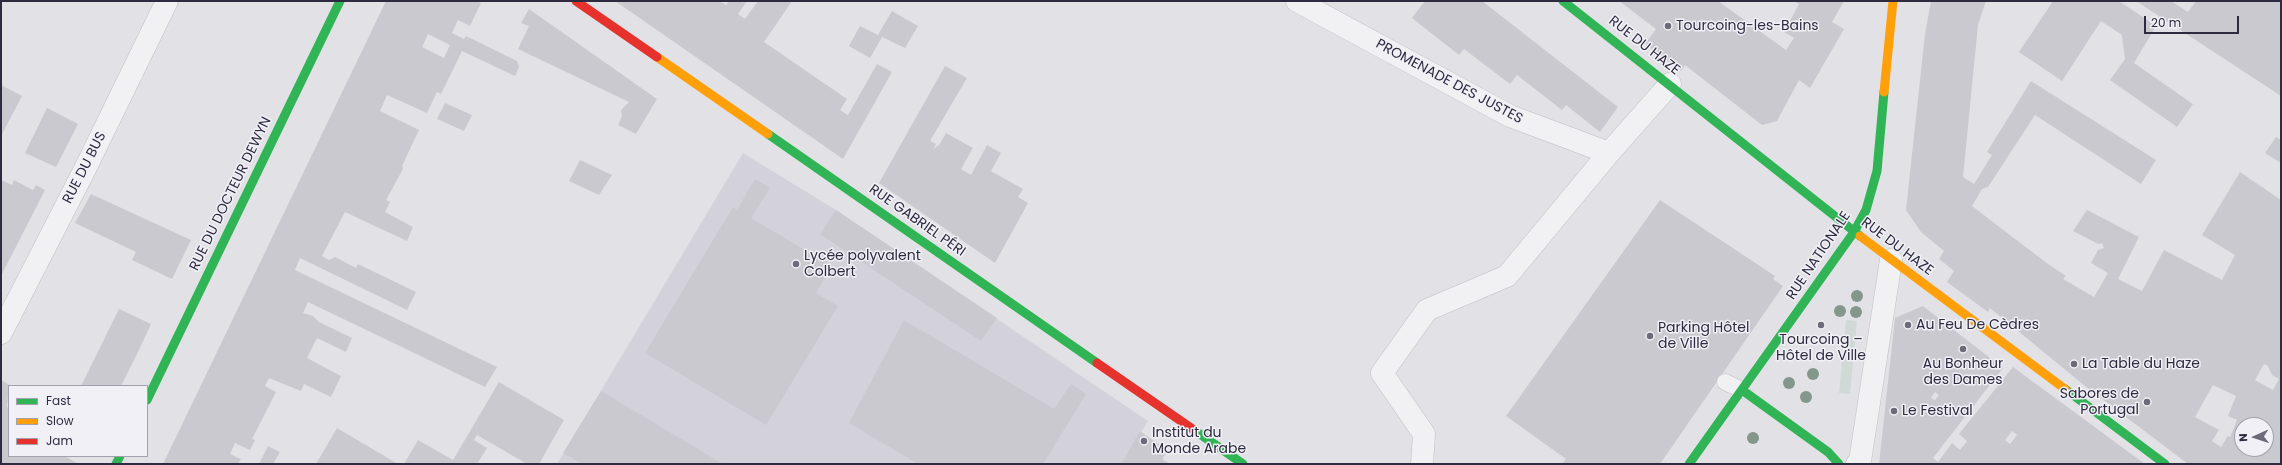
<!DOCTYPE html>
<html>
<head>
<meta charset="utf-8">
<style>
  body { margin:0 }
  #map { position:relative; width:2282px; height:465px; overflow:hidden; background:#e2e2e6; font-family:Poppins,sans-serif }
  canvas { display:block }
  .frame { position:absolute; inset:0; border:2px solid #2e2a3f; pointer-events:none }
  .legend { position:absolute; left:8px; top:385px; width:140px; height:72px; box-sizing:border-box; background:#f0f0f6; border:1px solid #a2a1ad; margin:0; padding:5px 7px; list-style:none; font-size:12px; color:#2e2a3f }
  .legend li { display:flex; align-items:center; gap:8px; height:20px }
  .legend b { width:20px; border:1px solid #a2a1ad }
  .north { position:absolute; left:2234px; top:417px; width:40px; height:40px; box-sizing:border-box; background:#f0f0f6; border:1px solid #a2a1ad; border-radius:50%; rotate:267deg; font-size:11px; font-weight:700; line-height:16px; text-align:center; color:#2e2a3f }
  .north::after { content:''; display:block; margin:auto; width:14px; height:18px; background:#6d6a79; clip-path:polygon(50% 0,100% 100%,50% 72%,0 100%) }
  .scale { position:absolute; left:2144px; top:16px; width:95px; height:18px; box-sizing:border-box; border:2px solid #2e2a3f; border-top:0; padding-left:5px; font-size:12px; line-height:14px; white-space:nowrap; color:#2e2a3f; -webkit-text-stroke:3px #f0f0f6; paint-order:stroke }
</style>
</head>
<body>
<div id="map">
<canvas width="2282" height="465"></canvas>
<div class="frame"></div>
<ul class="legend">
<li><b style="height:5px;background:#30b455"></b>Fast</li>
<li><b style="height:5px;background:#ff9f0a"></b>Slow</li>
<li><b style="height:5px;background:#e5322d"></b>Jam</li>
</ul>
<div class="north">N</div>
<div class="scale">20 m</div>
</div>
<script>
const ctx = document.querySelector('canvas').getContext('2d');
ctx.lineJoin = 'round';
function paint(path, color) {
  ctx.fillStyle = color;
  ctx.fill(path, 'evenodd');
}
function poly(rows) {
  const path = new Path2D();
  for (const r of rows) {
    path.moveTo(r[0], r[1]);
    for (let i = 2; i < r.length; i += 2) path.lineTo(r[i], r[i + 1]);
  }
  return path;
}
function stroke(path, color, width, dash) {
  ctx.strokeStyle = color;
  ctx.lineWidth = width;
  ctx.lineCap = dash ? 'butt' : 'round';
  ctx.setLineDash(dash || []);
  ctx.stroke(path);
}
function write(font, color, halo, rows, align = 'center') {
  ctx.font = font + ' Poppins,sans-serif';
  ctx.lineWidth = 3;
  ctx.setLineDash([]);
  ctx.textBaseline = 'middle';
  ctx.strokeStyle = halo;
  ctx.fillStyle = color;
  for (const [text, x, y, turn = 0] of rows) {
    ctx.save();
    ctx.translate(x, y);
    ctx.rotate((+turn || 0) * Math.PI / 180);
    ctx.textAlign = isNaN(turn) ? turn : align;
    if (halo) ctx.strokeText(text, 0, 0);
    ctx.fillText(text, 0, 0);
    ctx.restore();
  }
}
paint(poly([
  [743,153,836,210,1148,421,1121,464,557,464]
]), '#d3d2db');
paint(poly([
  [1846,320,1857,321,1850,394,1839,393]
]), '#d0d9d5');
paint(poly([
  [386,1,476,1,481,3,470,26,458,20,452,33,464,39,466,36,517,61,519,67,515,76,462,51,441,94,437,92,427,113,387,95,380,111,419,130,402,166,403,169,386,200,390,202,385,212,413,227,407,241,345,212,322,256,329,260,335,257,356,268,358,264,416,292,407,310,300,258,295,270,497,367,485,387,308,302,303,313,313,316,319,322,352,338,346,352,317,338,307,358,341,376,331,397,304,384,301,391,269,378,265,386,276,392,252,439,255,440,250,450,235,443,230,454,241,459,238,464,163,464],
  [428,34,450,45,444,58,422,47],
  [615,1,719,1,726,5,729,1,747,1,738,14,745,19,758,1,792,1,764,42,847,99,840,110,848,115,877,64,892,72,843,159],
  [1425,1,1482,1,1618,107,1600,132,1566,105,1562,110,1517,75,1510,84,1464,49,1459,55,1412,18],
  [1619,1,1718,1,1786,50,1794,38,1784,32,1799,4,1794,1,1844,1,1832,22,1844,29,1810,88,1799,80,1777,121,1762,125,1685,65,1681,71,1645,44,1656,29],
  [1931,1,1986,1,1978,25,1963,177,1974,184,1992,155,1987,152,2031,81,2156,160,2141,184,2035,115,1988,187,1982,189,1972,206,2048,264,2066,276,2063,279,2094,297,2108,273,2091,263,2098,250,2104,248,2102,243,2098,244,2073,231,2087,210,2139,237,2118,279,2142,291,2164,250,2222,280,2235,255,2202,235,2240,172,2281,200,2281,464,2188,464,2085,386,1990,308,1988,312,1947,282,1954,271,1939,259,1944,251,1921,232,1906,210,1925,34],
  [2264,364,2268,366,2272,375,2279,379,2273,390,2255,380],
  [2213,385,2236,396,2228,416,2237,420,2230,437,2228,436,2221,447,2212,441,2219,430,2195,417],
  [2242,425,2266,425,2266,449,2242,449],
  [2053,1,2119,1,2156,26,2134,63,2193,104,2177,127,2110,80,2125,59,2122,35,2101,21,2062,81,2019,52],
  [2136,1,2171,1,2188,12,2196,1,2281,1,2281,96],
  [529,9,657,99,636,134,618,125,622,116,621,110,629,102,518,49,529,26,521,23],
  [892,11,918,26,905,48,882,37,870,58,849,46,860,26,878,35],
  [945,66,967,78,930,141,936,144,933,149,939,145,946,133,973,148,961,169,971,175,987,145,1001,153,991,171,1023,189,1018,197,1028,203,995,263,879,183],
  [1,85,22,96,1,136],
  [445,103,472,115,464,131,437,119],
  [47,108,78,124,56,167,25,153],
  [2276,137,2281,140,2281,163,2265,153],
  [580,160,612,175,599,195,569,181],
  [755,179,770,188,751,218,832,266,816,293,838,306,766,425,645,353,733,207,737,210],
  [1,180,12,185,14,180,33,190,36,185,45,190,1,276],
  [91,194,191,240,172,279,132,260,136,252,75,223],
  [1660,200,1775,276,1773,279,1783,286,1660,464,1562,464,1566,459,1506,416],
  [836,210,997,318,981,341,820,234],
  [1923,306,2003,368,1933,458,1938,462,1952,443,1960,450,1967,441,1959,434,2013,367,2145,464,1879,464,1895,318],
  [1935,392,1939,395,1935,400,1931,398],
  [2012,431,2017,435,2010,444,2005,440],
  [119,309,151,324,138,352,121,386,81,386],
  [904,320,1054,409,1071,384,1086,394,1043,464,918,464,849,423],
  [1,380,11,386,9,386,7,407,9,408,9,456,64,456,79,464,1,464],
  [499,382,564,420,539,464,527,464,477,435,474,440,487,448,477,464,404,464,418,440,453,460],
  [601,391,723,464,583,464,563,453],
  [337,428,398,464,316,464],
  [1140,431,1168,451,1162,459,1170,464,1121,464],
  [268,446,280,452,273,464,259,464]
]), '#cac9cf');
const lane = poly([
  [1725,382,1742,390]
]);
const street = poly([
  [1297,1,1510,116,1609,153,1670,84],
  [1,333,86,167,167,1],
  [1422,464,1424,434,1382,373,1427,310,1507,276,1609,153],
  [1857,464,1860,461,1891,260]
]);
stroke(lane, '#bfbfc3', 17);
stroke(street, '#bfbfc3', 23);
stroke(lane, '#f1f1f4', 16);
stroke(street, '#f1f1f4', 22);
stroke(poly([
  [1563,1,1860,236],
  [768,134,1097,363],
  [2065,389,2165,464],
  [1742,390,1828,452,1839,464],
  [147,400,340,1],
  [1194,430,1243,464],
  [116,464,120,456],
  [1689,464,1854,232,1866,210,1877,171,1884,92]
]), '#30b455', 9);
stroke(poly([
  [657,57,768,134],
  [1884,92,1893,1],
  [1860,236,2065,389]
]), '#ff9f0a', 9);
stroke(poly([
  [576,1,657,57],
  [1097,363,1194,430]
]), '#e5322d', 9);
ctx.fillStyle = '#84978d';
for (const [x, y] of [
  [1857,296],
  [1840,311],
  [1856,312],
  [1813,374],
  [1789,383],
  [1806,397],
  [1753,438]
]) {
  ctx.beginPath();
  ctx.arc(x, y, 6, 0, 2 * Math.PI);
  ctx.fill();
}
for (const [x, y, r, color] of [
  [1668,26,4,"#6d6a79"],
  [796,264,4,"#6d6a79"],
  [1821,325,4,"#6d6a79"],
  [1908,325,4,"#6d6a79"],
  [1650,336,4,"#6d6a79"],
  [1963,349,4,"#6d6a79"],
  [2074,364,4,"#6d6a79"],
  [2147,402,4,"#6d6a79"],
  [1894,411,4,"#6d6a79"],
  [1144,441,4,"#6d6a79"]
]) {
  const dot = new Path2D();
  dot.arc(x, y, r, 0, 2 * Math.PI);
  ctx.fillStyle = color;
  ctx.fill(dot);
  stroke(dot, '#f0f0f6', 1.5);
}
write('14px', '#2e2a3f', '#f0f0f6', [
  ["Tourcoing-les-Bains",1676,26],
  ["Lycée polyvalent",804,256],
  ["Colbert",804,272],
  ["Au Feu De Cèdres",1916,325],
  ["Parking Hôtel",1658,328],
  ["de Ville",1658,344],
  ["Tourcoing –",1821,340,"center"],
  ["Hôtel de Ville",1821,356,"center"],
  ["Au Bonheur",1963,364,"center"],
  ["des Dames",1963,380,"center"],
  ["La Table du Haze",2082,364],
  ["Sabores de",2139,394,"right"],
  ["Portugal",2139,410,"right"],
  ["Le Festival",1902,411],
  ["Institut du",1152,433],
  ["Monde Arabe",1152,449]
], 'left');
write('14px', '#2e2a3f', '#f0f0f6', [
  ["RUE DU HAZE",1644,46,38],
  ["PROMENADE DES JUSTES",1449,82,28],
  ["RUE DU BUS",85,168,-63],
  ["RUE DU DOCTEUR DEWYN",231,194,-64],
  ["RUE GABRIEL PÉRI",917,221,35],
  ["RUE DU HAZE",1897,247,37],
  ["RUE NATIONALE",1819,256,-56]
]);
</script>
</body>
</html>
